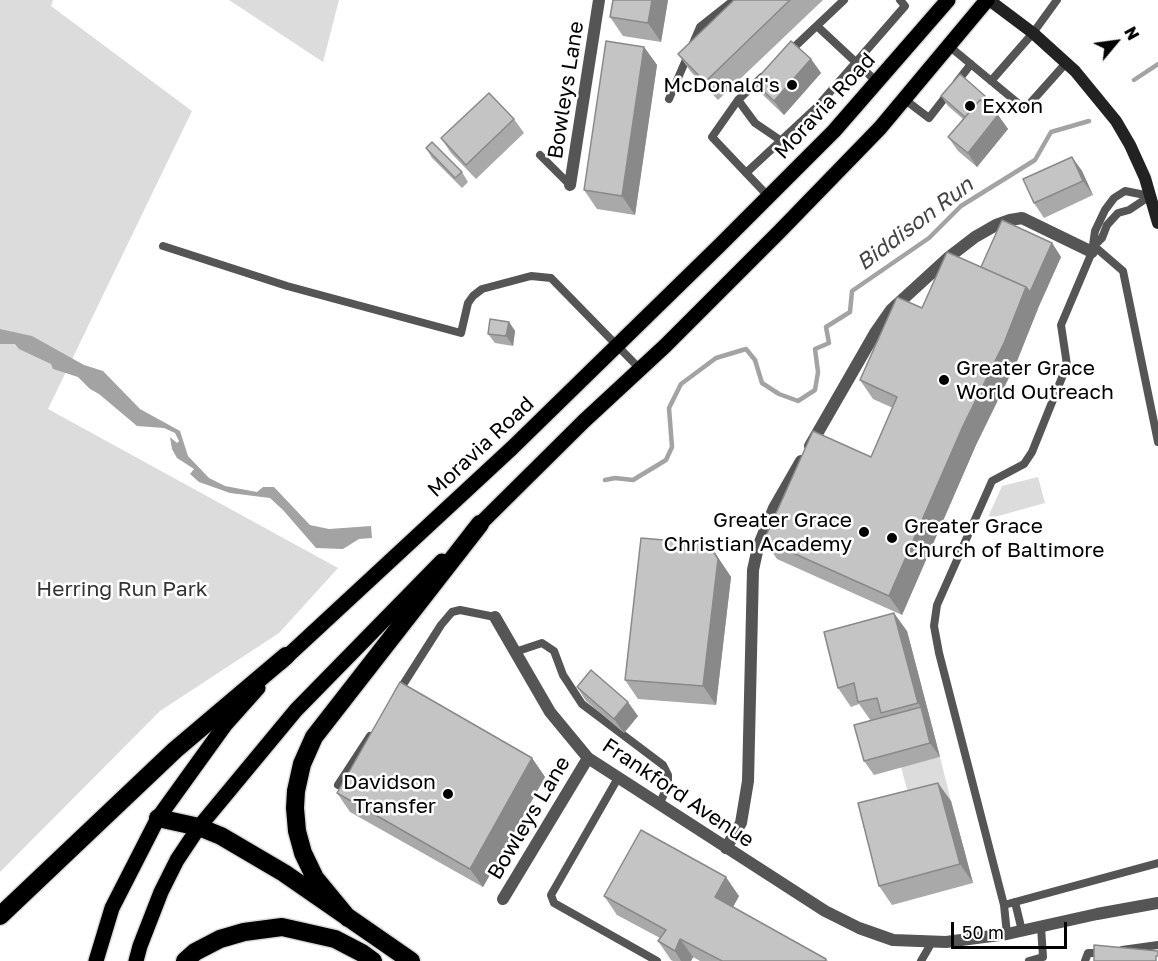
<!DOCTYPE html>
<html>
<head>
<meta charset="utf-8">
<style>
  body { margin:0 }
  #map { position:relative; width:1158px; height:961px; overflow:hidden; background:#fff; font-family:"Golos Text",sans-serif }
  canvas { display:block }
  .north { position:absolute; left:1086px; top:12px; width:60px; height:60px; -webkit-text-stroke:4px #fff; paint-order:stroke; rotate:61deg; font-size:16px; font-weight:700; line-height:24px; text-align:center; color:#000 }
  .north::after { content:''; display:block; margin:auto; width:21px; height:27px; background:#000; clip-path:polygon(50% 0,100% 100%,50% 72%,0 100%) }
  .scale { position:absolute; left:951px; top:922px; width:116px; height:27px; box-sizing:border-box; border:3px solid #000; border-top:0; padding-left:8px; font-size:18px; line-height:21px; white-space:nowrap; color:#000; -webkit-text-stroke:4px #fff; paint-order:stroke }
</style>
</head>
<body>
<div id="map">
<canvas width="1158" height="961"></canvas>
<div class="north">N</div>
<div class="scale">50 m</div>
</div>
<script>
const ctx = document.querySelector('canvas').getContext('2d');
ctx.lineJoin = 'round';
function paint(path, color) {
  ctx.fillStyle = color;
  ctx.fill(path, 'evenodd');
}
function poly(rows) {
  const path = new Path2D();
  for (const r of rows) {
    path.moveTo(r[0], r[1]);
    for (let i = 2; i < r.length; i += 2) path.lineTo(r[i], r[i + 1]);
  }
  return path;
}
function stroke(path, color, width, dash) {
  ctx.strokeStyle = color;
  ctx.lineWidth = width;
  ctx.lineCap = dash ? 'butt' : 'round';
  ctx.setLineDash(dash || []);
  ctx.stroke(path);
}
function write(font, color, halo, rows, align = 'center') {
  ctx.font = font + ' "Golos Text",sans-serif';
  ctx.lineWidth = 5;
  ctx.setLineDash([]);
  ctx.textBaseline = 'middle';
  ctx.strokeStyle = halo;
  ctx.fillStyle = color;
  for (const [text, x, y, turn = 0] of rows) {
    ctx.save();
    ctx.translate(x, y);
    ctx.rotate((+turn || 0) * Math.PI / 180);
    ctx.textAlign = isNaN(turn) ? turn : align;
    if (halo) ctx.strokeText(text, 0, 0);
    ctx.fillText(text, 0, 0);
    ctx.restore();
  }
}
paint(poly([
  [0,0,53,0,51,6,192,111,48,409,338,568,279,633,160,711,0,872],
  [229,0,339,0,323,62],
  [1038,477,1045,503,991,518,989,515,1002,486],
  [940,757,951,801,908,793,901,767]
]), '#dcdcdc');
paint(poly([
  [0,329,32,336,84,365,103,371,140,409,180,431,188,456,209,478,225,486,257,492,263,487,274,487,310,525,329,529,371,526,372,538,359,539,343,549,316,548,283,510,270,498,230,493,199,482,190,474,194,469,177,458,172,449,170,437,177,443,179,441,175,433,164,428,137,426,99,394,90,389,78,377,53,369,51,364,19,349,15,344,0,344]
]), '#a3a3a3');
stroke(poly([
  [1134,80,1158,64],
  [605,480,615,478,633,480,666,460,672,447,669,408,681,384,716,358,746,349,755,360,762,383,779,394,798,401,815,390,818,372,815,349,829,343,826,327,850,312,852,291,929,238,961,206,1035,160,1051,132,1089,121]
]), '#a3a3a3', 4.5);
const primary = poly([
  [472,532,584,421,665,346,780,231,880,128,987,0],
  [280,663,512,448,720,245,834,131,948,0],
  [96,961,112,908,158,818,225,725,258,688],
  [136,961,140,946,161,892,177,860,199,827,296,710,442,561]
]);
const motorway = poly([
  [158,818,199,827,221,836,284,873,411,961],
  [0,916,175,750,286,656],
  [348,918,315,878,303,853,297,831,295,808,296,791,302,764,314,737,480,524],
  [185,961,195,952,220,939,244,932,282,927,335,939,362,953,373,961]
]);
stroke(primary, '#dbdbdb', 18);
stroke(motorway, '#dbdbdb', 21);
stroke(poly([
  [817,26,877,82],
  [949,46,1025,109,1066,63],
  [788,53,844,0],
  [762,77,738,100,712,137,768,196],
  [991,81,1033,33,1057,0],
  [957,82,971,64],
  [669,99,700,27,734,0],
  [904,99,929,118,950,91],
  [738,100,755,123,780,140],
  [540,155,570,185],
  [746,173,817,107,905,6,900,0],
  [163,246,287,286,461,333,468,303,473,296,482,289,531,276,551,278,640,369],
  [1094,246,1123,271,1158,442],
  [1094,246,1102,238,1107,225,1118,213,1129,210,1150,196],
  [515,652,542,643,554,651,563,675,582,704,663,765,668,775,668,785,659,805],
  [399,691,441,625,452,612,460,610,495,617],
  [618,778,551,895,554,903,657,961],
  [338,785,370,736],
  [1015,902,1022,931],
  [1004,905,1158,863],
  [1007,934,1004,905,939,653,934,626,937,605,992,481,1024,464,1032,452,1067,365,1061,325,1092,252,1095,231,1105,210,1114,198,1125,191,1150,196],
  [1122,950,1158,945],
  [921,961,932,942],
  [1029,961,1043,957,1041,927],
  [1085,961,1088,953,1101,953]
]), '#555', 8);
stroke(poly([
  [570,185,599,0],
  [810,446,875,333,891,310,949,257,975,237,996,225,1010,220,1022,218,1092,252],
  [495,617,550,712,588,758,825,911,859,928,893,940,946,942,1007,934,1097,914,1158,903],
  [726,848,741,823,748,781,753,570,758,547,774,508,801,461],
  [503,899,588,758]
]), '#555', 12);
stroke(poly([
  [989,0,1033,33,1075,71,1116,121,1130,145,1145,178,1158,223]
]), '#222', 12);
stroke(primary, '#000', 15);
stroke(motorway, '#000', 18);
paint(poly([
  [668,0,661,42,623,36,610,17],
  [734,0,823,0,718,100,691,72,678,54],
  [644,47,657,65,635,215,597,209,584,190],
  [811,59,821,73,784,115,764,96,754,82],
  [941,96,992,105,990,108,998,115,1008,129,977,167,958,151,948,137,963,119,948,106],
  [514,119,524,133,476,179,451,153,441,138],
  [426,148,462,172,468,182,462,188,432,158],
  [1072,157,1082,171,1093,195,1044,218,1034,203],
  [1052,243,1061,257,1039,306,1017,361,976,445,902,615,777,559,764,540,871,457,893,408,873,399,860,380,922,308,981,267],
  [509,322,515,331,513,346,495,343,488,334],
  [709,544,731,577,716,705,638,699,625,680],
  [907,631,940,757,874,775,864,761,871,721,859,704,851,707,838,688],
  [577,687,638,716,624,733,586,701],
  [532,758,545,777,483,887,350,812,337,793],
  [951,801,973,883,892,905,879,886],
  [604,896,739,896,733,907,826,959,828,961,700,961,693,957,691,961,673,961,671,960,658,941,660,938,617,915]
]), '#a9a9a9');
paint(poly([
  [652,0,668,0,661,42,648,23],
  [644,47,657,65,635,215,622,196],
  [811,59,821,73,784,115,774,101],
  [985,96,992,105,972,127,966,118],
  [998,115,1008,129,977,167,968,153],
  [1072,157,1082,171,1093,195,1083,181],
  [1052,243,1061,257,1039,306,1017,361,976,445,902,615,889,596,963,426,1026,287],
  [509,322,515,331,513,346,506,336],
  [709,544,731,577,716,705,703,686],
  [894,613,907,631,940,757,930,743,921,707,918,703],
  [628,702,638,716,624,733,614,719],
  [532,758,545,777,483,887,470,869],
  [938,783,951,801,973,883,960,864],
  [726,877,739,896,728,916,715,897],
  [680,939,693,957,691,961,681,961,675,951]
]), '#898989');
const building = poly([
  [613,0,652,0,648,23,610,17,613,0],
  [734,0,790,0,705,82,678,54,734,0],
  [606,41,644,47,622,196,584,190,606,41],
  [791,41,811,59,774,101,754,82,791,41],
  [960,74,985,96,981,101,980,100,965,117,941,96,960,74],
  [489,93,514,119,466,165,441,138,489,93],
  [980,100,998,115,968,153,948,137,980,100],
  [432,142,462,172,455,178,426,148,432,142],
  [1072,157,1083,181,1034,203,1023,179,1072,157],
  [1002,220,1052,243,1030,292,1026,287,981,267,1002,220],
  [947,252,1026,287,1004,343,963,426,889,596,764,540,813,431,871,457,897,397,860,380,897,297,922,308,947,252],
  [490,319,509,322,506,336,488,334,490,319],
  [641,538,709,544,718,559,703,686,625,680,641,538],
  [894,613,918,703,881,713,877,698,858,702,854,683,838,688,824,632,894,613],
  [591,670,628,702,614,719,577,687,591,670],
  [400,682,532,758,470,869,337,793,400,682],
  [921,707,930,743,864,761,854,725,921,707],
  [938,783,960,864,879,886,858,803,938,783],
  [641,830,726,877,715,897,826,959,825,961,722,961,680,939,675,951,658,941,666,930,604,896,641,830],
  [1094,945,1158,951,1158,956,1156,956,1156,961,1094,961,1094,945]
]);
paint(building, '#c4c4c4');
stroke(building, '#898989', 1.5);
for (const [x, y, r, color] of [
  [792,85,6,"#000"],
  [970,106,6,"#000"],
  [944,380,6,"#000"],
  [864,532,6,"#000"],
  [892,538,6,"#000"],
  [448,794,6,"#000"]
]) {
  const dot = new Path2D();
  dot.arc(x, y, r, 0, 2 * Math.PI);
  ctx.fillStyle = color;
  ctx.fill(dot);
  stroke(dot, '#fff', 2);
}
write('21px', '#000', '#fff', [
  ["McDonald's",780,85],
  ["Exxon",982,106,"left"],
  ["Greater Grace",956,368,"left"],
  ["World Outreach",956,392,"left"],
  ["Greater Grace",852,520],
  ["Christian Academy",852,544],
  ["Greater Grace",904,526,"left"],
  ["Church of Baltimore",904,550,"left"],
  ["Davidson",436,782],
  ["Transfer",436,806]
], 'right');
write('21px', '#000', '#fff', [
  ["Bowleys Lane",566,90,-81],
  ["Moravia Road",825,106,-47],
  ["Moravia Road",481,447,-43],
  ["Frankford Avenue",678,793,34],
  ["Bowleys Lane",529,818,-59]
]);
write('21px', '#333', '#fff', [
  ["Herring Run Park",122,589]
]);
write('italic 22px', '#444', '#fff', [
  ["Biddison Run",915,224,-37]
]);
</script>
</body>
</html>
